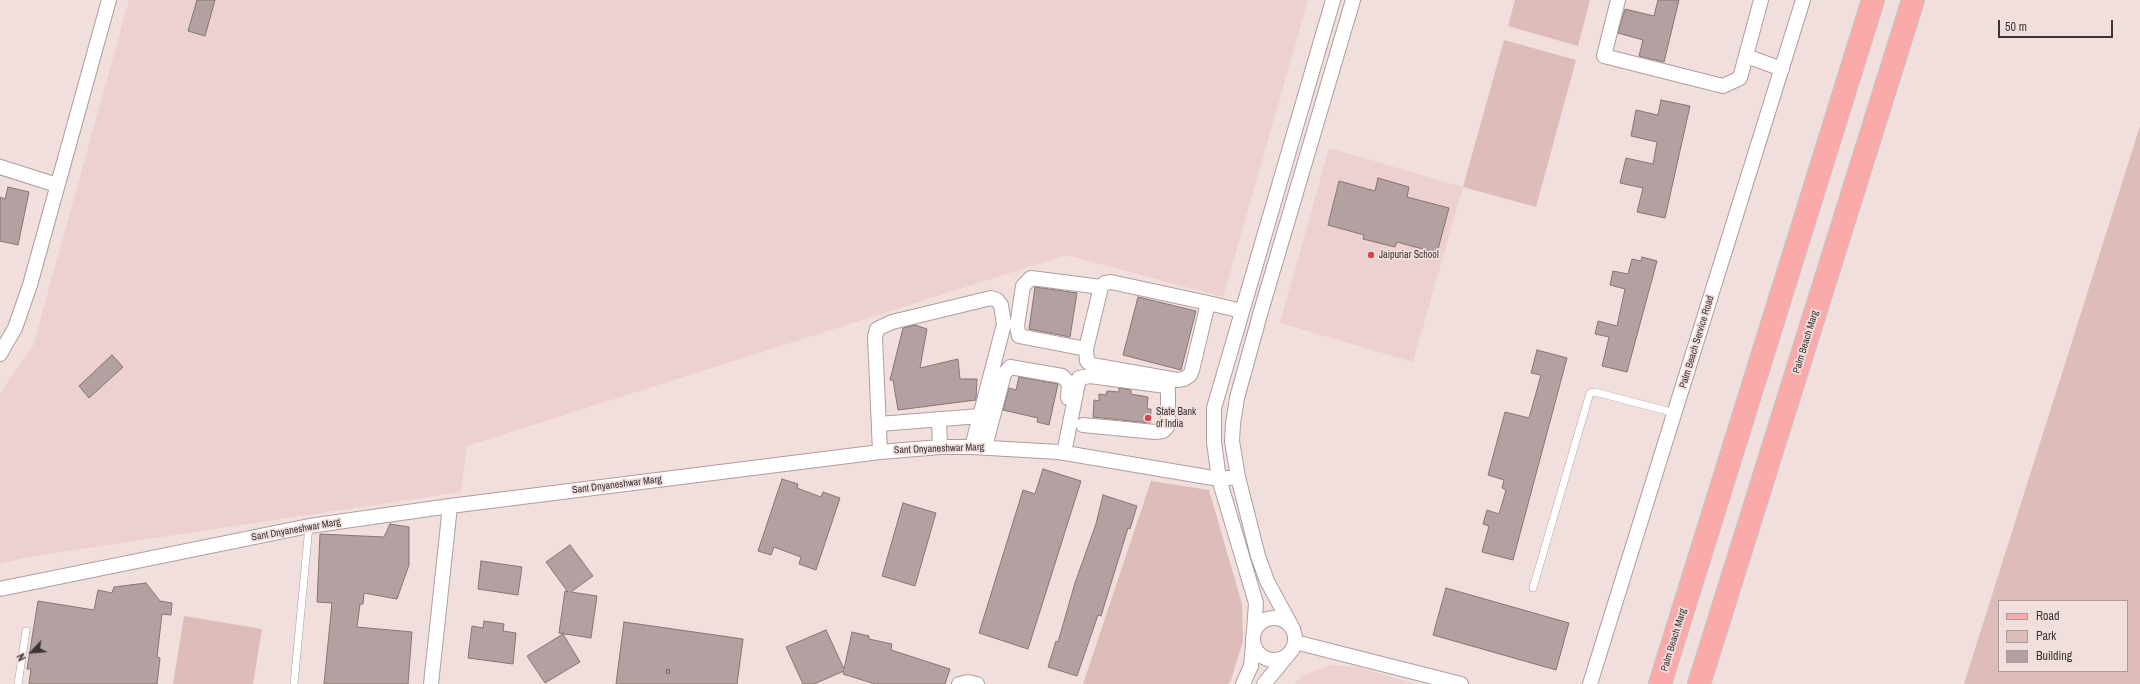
<!DOCTYPE html>
<html>
<head>
<meta charset="utf-8">
<style>
  body { margin:0 }
  #map { position:relative; width:2140px; height:684px; overflow:hidden; background:#f1dfdd; font-family:"Archivo Narrow",sans-serif }
  canvas { display:block }
  .legend { position:absolute; left:1998px; top:600px; width:130px; height:72px; box-sizing:border-box; background:#f1dfdd; border:1px solid #a89b99; margin:0; padding:5px 7px; list-style:none; font-size:12px; color:#3b3434 }
  .legend li { display:flex; align-items:center; gap:8px; height:20px }
  .legend b { width:20px; border:1px solid #a89b99 }
  .north { position:absolute; left:12px; top:632px; width:40px; height:40px; -webkit-text-stroke:3px #f1dfdd; paint-order:stroke; rotate:244deg; font-size:11px; font-weight:700; line-height:16px; text-align:center; color:#3b3434 }
  .north::after { content:''; display:block; margin:auto; width:14px; height:18px; background:#3b3434; clip-path:polygon(50% 0,100% 100%,50% 72%,0 100%) }
  .scale { position:absolute; left:1998px; top:20px; width:115px; height:18px; box-sizing:border-box; border:2px solid #3b3434; border-top:0; padding-left:5px; font-size:12px; line-height:14px; white-space:nowrap; color:#3b3434; -webkit-text-stroke:3px #f1dfdd; paint-order:stroke }
</style>
</head>
<body>
<div id="map">
<canvas width="2140" height="684"></canvas>
<ul class="legend">
<li><b style="height:5px;background:#fbaaaa"></b>Road</li>
<li><b style="height:11px;background:#ddbcba"></b>Park</li>
<li><b style="height:11px;background:#b2a1a0"></b>Building</li>
</ul>
<div class="north">N</div>
<div class="scale">50 m</div>
</div>
<script>
const ctx = document.querySelector('canvas').getContext('2d');
ctx.lineJoin = 'round';
function paint(path, color) {
  ctx.fillStyle = color;
  ctx.fill(path, 'evenodd');
}
function poly(rows) {
  const path = new Path2D();
  for (const r of rows) {
    if (r.length === 3) {
      path.moveTo(r[0] + r[2], r[1]);
      path.arc(r[0], r[1], r[2], 0, 2 * Math.PI);
      continue;
    }
    path.moveTo(r[0], r[1]);
    for (let i = 2; i < r.length; i += 2) path.lineTo(r[i], r[i + 1]);
  }
  return path;
}
function stroke(path, color, width, dash) {
  ctx.strokeStyle = color;
  ctx.lineWidth = width;
  ctx.lineCap = dash ? 'butt' : 'round';
  ctx.setLineDash(dash || []);
  ctx.stroke(path);
}
function write(font, color, halo, rows, align = 'center') {
  ctx.font = font + ' "Archivo Narrow",sans-serif';
  ctx.lineWidth = 3.5;
  ctx.setLineDash([]);
  ctx.textBaseline = 'middle';
  ctx.strokeStyle = halo;
  ctx.fillStyle = color;
  for (const [text, x, y, turn = 0] of rows) {
    ctx.save();
    ctx.translate(x, y);
    ctx.rotate((+turn || 0) * Math.PI / 180);
    ctx.textAlign = isNaN(turn) ? turn : align;
    if (halo) ctx.strokeText(text, 0, 0);
    ctx.fillText(text, 0, 0);
    ctx.restore();
  }
}
paint(poly([
  [129,0,1308,0,1223,297,1066,255,467,446,461,492,28,557,0,564,0,393,33,346],
  [1329,148,1463,187,1413,362,1280,323],
  [1331,665,1358,667,1416,684,1294,684,1304,675]
]), '#ecd1d0');
paint(poly([
  [1515,0,1590,0,1578,46,1508,26],
  [1504,40,1576,60,1536,207,1463,187],
  [2140,126,2140,684,1964,684],
  [1999,601,2127,601,2127,671,1999,671],
  [1151,481,1209,490,1242,604,1243,641,1231,680,1228,684,1083,684],
  [184,616,262,629,253,684,173,684]
]), '#ddbcba');
const building = poly([
  [197,0,215,0,205,36,188,31,197,0],
  [1658,0,1679,0,1664,62,1639,56,1643,40,1618,33,1625,9,1654,16,1658,0],
  [1661,100,1690,106,1665,218,1637,212,1643,188,1620,183,1626,158,1653,164,1657,142,1631,136,1636,110,1658,115,1661,100],
  [1378,178,1409,187,1407,197,1449,208,1437,253,1397,242,1395,247,1363,239,1364,235,1328,225,1339,181,1375,191,1378,178],
  [8,187,29,192,18,245,0,241,0,197,5,199,8,187],
  [1642,257,1657,261,1627,372,1602,366,1609,337,1595,334,1598,321,1617,326,1625,289,1610,285,1613,271,1628,274,1632,259,1641,261,1642,257],
  [1035,287,1077,293,1070,337,1029,329,1035,287],
  [1138,297,1196,311,1181,370,1123,355,1138,297],
  [915,325,927,329,920,368,958,359,960,379,977,379,976,400,898,410,893,380,890,380,903,328,915,325],
  [1537,350,1567,358,1513,560,1482,552,1489,526,1483,524,1487,510,1499,514,1506,490,1502,488,1504,480,1488,475,1505,412,1529,418,1541,375,1531,373,1537,350],
  [112,355,123,367,89,398,79,386,112,355],
  [1019,377,1058,384,1049,425,1037,422,1038,418,1003,410,1009,388,1016,390,1019,377],
  [1119,388,1131,390,1131,394,1148,397,1147,409,1151,409,1150,423,1093,417,1094,400,1099,401,1099,394,1106,395,1107,391,1119,392,1119,388],
  [1043,469,1081,481,1028,649,979,633,1023,490,1035,494,1043,469],
  [782,479,798,484,797,488,821,497,823,492,840,498,816,570,799,564,801,557,774,547,771,555,758,551,782,479],
  [1103,495,1137,506,1130,529,1128,528,1101,616,1098,615,1077,676,1048,667,1056,641,1058,642,1075,583,1096,524,1103,495],
  [903,503,936,513,915,586,882,576,903,503],
  [390,524,409,527,409,565,397,599,364,593,363,604,360,604,357,627,412,632,408,684,324,684,332,603,317,602,320,534,384,537,390,524],
  [570,545,593,576,571,592,597,596,591,638,559,633,565,591,568,592,546,562,570,545],
  [481,561,522,567,518,595,478,589,481,561],
  [146,583,160,601,172,603,171,615,162,614,157,657,160,658,157,684,29,684,31,669,27,669,38,601,94,610,98,590,112,593,114,587,146,583],
  [1446,588,1569,623,1556,670,1433,635,1446,588],
  [484,621,504,624,503,631,516,633,513,664,468,658,472,626,483,628,484,621],
  [624,622,743,639,737,684,616,684,624,622],
  [826,630,844,669,852,632,869,636,869,639,892,644,891,650,950,669,945,684,875,684,843,674,844,671,814,684,803,684,786,647,826,630],
  [563,634,580,662,545,683,527,656,563,634]
]);
paint(building, '#b2a1a0');
stroke(building, '#857573', 1);
const service = poly([
  [1533,588,1590,393,1595,392,1675,413],
  [18,684,26,631],
  [294,684,309,526]
]);
const minor = poly([
  [1618,0,1604,56,1723,86,1740,78,1761,0],
  [1746,56,1782,69],
  [0,167,57,185],
  [1208,303,1192,370,1190,375,1184,379,1177,380,1092,365,1087,361,1086,349,1101,287,1105,283,1111,282,1208,303,1242,311],
  [1086,349,1019,336,1017,326,1023,286,1031,278,1101,287],
  [0,354,15,328,30,285,109,0],
  [939,419,940,447],
  [879,424,980,416],
  [985,447,1004,374,1010,367,1062,376,1069,383,1068,398],
  [880,452,875,337,877,329,892,322,991,298,997,300,1001,305,1004,324,972,447],
  [1064,453,1079,378,1090,376,1166,386,1168,389,1168,422,1167,427,1163,431,1155,432,1083,425],
  [0,589,309,526,450,506,880,452,940,447,972,447,1059,452,1219,479,1238,477],
  [1274,639,21],
  [1293,629,1267,581,1258,556,1238,477,1232,441,1233,424,1237,398,1261,311,1353,0],
  [1254,631,1256,603,1219,479,1214,442,1214,408,1333,0],
  [1295,642,1461,684],
  [431,684,450,506],
  [959,684,968,682,977,684],
  [1243,684,1251,666,1253,645],
  [1264,684,1287,656],
  [1590,684,1803,0]
]);
const primary = poly([
  [1660,684,1873,0],
  [1699,684,1913,0]
]);
stroke(service, '#af9e9d', 8);
stroke(minor, '#af9e9d', 16);
stroke(primary, '#c4c2c2', 24);
stroke(service, '#fff', 7);
stroke(minor, '#fff', 14);
stroke(primary, '#fbaaaa', 22);
for (const [x, y, r, color] of [
  [1371,255,4,"#d5454a"],
  [1148,418,4,"#d5454a"]
]) {
  const dot = new Path2D();
  dot.arc(x, y, r, 0, 2 * Math.PI);
  ctx.fillStyle = color;
  ctx.fill(dot);
  stroke(dot, '#f1dfdd', 1.5);
}
write('8px', '#594f4f', null, [
  ["D",668,672]
]);
write('10px', '#3b3434', '#f1dfdd', [
  ["Jaipuriar School",1379,255],
  ["State Bank",1156,412],
  ["of India",1156,424]
], 'left');
write('10px', '#3b3434', '#f1dfdd', [
  ["Palm Beach Service Road",1697,342,-73],
  ["Palm Beach Marg",1806,342,-73],
  ["Sant Dnyaneshwar Marg",939,449,-2],
  ["Sant Dnyaneshwar Marg",617,485,-7],
  ["Sant Dnyaneshwar Marg",296,530,-10],
  ["Palm Beach Marg",1674,640,-73]
]);
</script>
</body>
</html>
